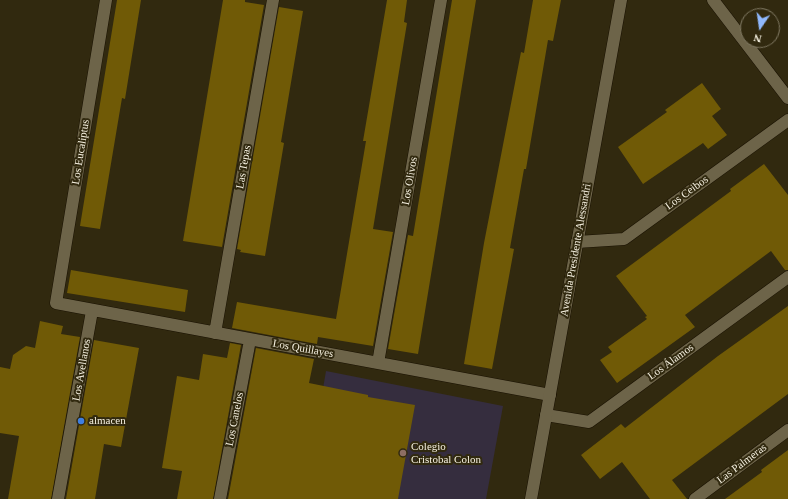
<!DOCTYPE html>
<html>
<head>
<meta charset="utf-8">
<style>
  body { margin:0 }
  #map { position:relative; width:788px; height:499px; overflow:hidden; background:#31290f; font-family:Georgia,serif }
  canvas { display:block }
  .north { position:absolute; left:740px; top:8px; width:40px; height:40px; box-sizing:border-box; background:#31290f; border:1px solid #807963; border-radius:50%; rotate:193deg; font-size:11px; font-weight:700; line-height:16px; text-align:center; color:#f6f1e1 }
  .north::after { content:''; display:block; margin:auto; width:14px; height:18px; background:#8fb8fd; clip-path:polygon(50% 0,100% 100%,50% 72%,0 100%) }
</style>
</head>
<body>
<div id="map">
<canvas width="788" height="499"></canvas>
<div class="north">N</div>
</div>
<script>
const ctx = document.querySelector('canvas').getContext('2d');
ctx.lineJoin = 'round';
function paint(path, color) {
  ctx.fillStyle = color;
  ctx.fill(path, 'evenodd');
}
function poly(rows) {
  const path = new Path2D();
  for (const r of rows) {
    path.moveTo(r[0], r[1]);
    for (let i = 2; i < r.length; i += 2) path.lineTo(r[i], r[i + 1]);
  }
  return path;
}
function stroke(path, color, width, dash) {
  ctx.strokeStyle = color;
  ctx.lineWidth = width;
  ctx.lineCap = dash ? 'butt' : 'round';
  ctx.setLineDash(dash || []);
  ctx.stroke(path);
}
function write(font, color, halo, rows, align = 'center') {
  ctx.font = font + ' Georgia,serif';
  ctx.lineWidth = 4;
  ctx.setLineDash([]);
  ctx.textBaseline = 'middle';
  ctx.strokeStyle = halo;
  ctx.fillStyle = color;
  for (const [text, x, y, turn = 0] of rows) {
    ctx.save();
    ctx.translate(x, y);
    ctx.rotate((+turn || 0) * Math.PI / 180);
    ctx.textAlign = isNaN(turn) ? turn : align;
    if (halo) ctx.strokeText(text, 0, 0);
    ctx.fillText(text, 0, 0);
    ctx.restore();
  }
}
paint(poly([
  [326,371,503,406,486,499,304,499]
]), '#352d3e');
paint(poly([
  [117,0,141,0,125,99,122,98,100,229,80,226],
  [223,0,245,0,245,2,264,5,222,247,183,241],
  [387,0,407,0,404,22,407,23,373,229,393,232,373,346,318,337,317,344,232,328,237,302,336,319,366,141,363,141],
  [452,0,476,0,418,354,388,349,408,235,413,236],
  [533,0,561,0,553,41,548,40,526,169,524,169,510,248,514,249,492,369,464,364,484,243,521,52,524,53],
  [279,7,303,11,281,142,284,143,265,256,240,252,241,250,237,249],
  [702,83,721,109,712,116,727,135,708,149,703,143,643,184,618,147,667,112,665,110],
  [764,164,788,195,788,270,785,270,771,251,685,315,695,327,617,383,600,360,612,352,608,347,647,319,645,317,647,316,616,276,731,191,730,189],
  [71,270,188,290,185,312,67,293],
  [788,306,788,394,672,480,687,499,650,499,622,462,600,479,581,455,621,424,625,428,718,356],
  [40,321,63,326,61,334,80,337,51,499,8,499,19,436,0,433,0,367,10,369,13,355,26,346,35,348],
  [94,340,139,348,121,447,104,444,95,499,66,499],
  [230,343,241,345,213,499,177,499,182,471,162,468,177,376,199,380,203,354,227,358],
  [256,348,314,359,309,383,368,395,368,397,415,405,398,499,228,499],
  [788,450,788,499,725,499,762,472,761,470]
]), '#705a06');
const street = poly([
  [106,0,56,303,550,395],
  [577,242,624,239,788,120],
  [215,333,273,0],
  [378,363,441,0],
  [546,415,589,422,788,277],
  [58,499,92,311],
  [220,499,250,340],
  [695,499,788,430]
]);
const secondary = poly([
  [713,0,788,98],
  [531,499,621,0]
]);
stroke(street, '#191100', 13);
stroke(secondary, '#191100', 13);
stroke(street, '#6d6449', 12);
stroke(secondary, '#6d6449', 12);
for (const [x, y, r, color] of [
  [81,421,4,"#3f7fe0"],
  [403,453,4,"#8d6e63"]
]) {
  const dot = new Path2D();
  dot.arc(x, y, r, 0, 2 * Math.PI);
  ctx.fillStyle = color;
  ctx.fill(dot);
  stroke(dot, '#31290f', 1.5);
}
write('11px', '#f6f1e1', '#31290f', [
  ["Los Eucaliptus",81,152,-81],
  ["Las Tepas",244,167,-80],
  ["Los Olivos",410,181,-80],
  ["Los Ceibos",687,193,-36],
  ["Avenida Presidente Alessandri",576,250,-80],
  ["Los Quillayes",303,349,10],
  ["Los Álamos",671,362,-36],
  ["Los Avellanos",82,370,-80],
  ["Los Canelos",235,419,-79],
  ["Las Palmeras",742,464,-37]
]);
write('11px', '#f6f1e1', '#31290f', [
  ["almacen",89,421],
  ["Colegio",411,447],
  ["Cristobal Colon",411,460]
], 'left');
</script>
</body>
</html>
